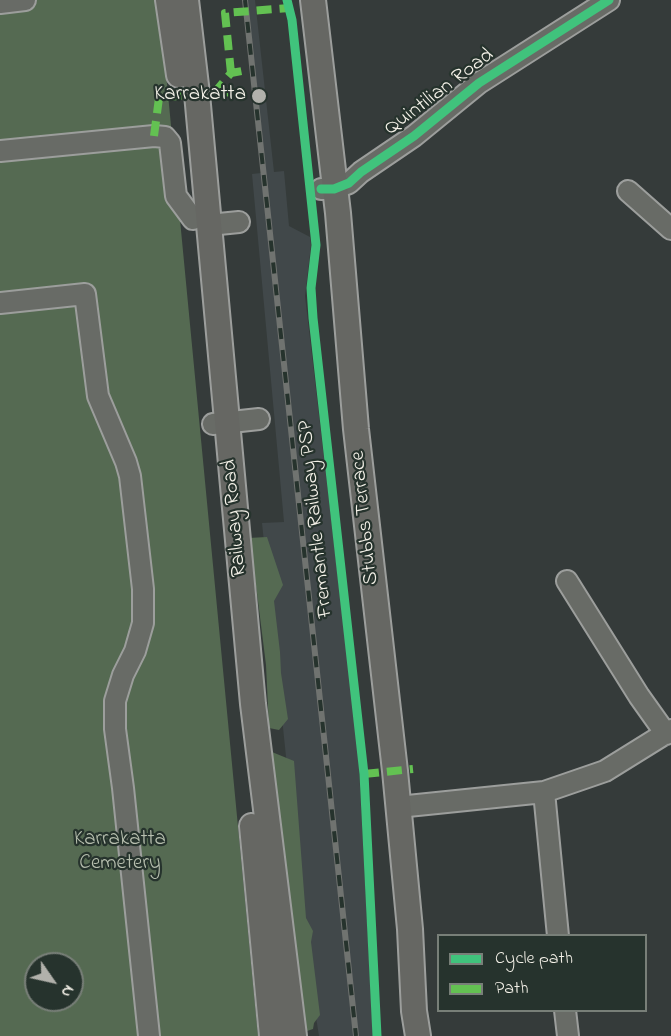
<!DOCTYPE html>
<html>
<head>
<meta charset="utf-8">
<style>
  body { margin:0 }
  #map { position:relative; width:671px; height:1036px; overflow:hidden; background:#353b3a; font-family:"Indie Flower",sans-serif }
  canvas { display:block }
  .legend { position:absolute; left:437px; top:934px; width:210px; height:78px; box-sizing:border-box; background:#26332d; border:2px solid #787f78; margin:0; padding:8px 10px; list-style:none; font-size:18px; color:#f4f1e8 }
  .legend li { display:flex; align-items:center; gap:12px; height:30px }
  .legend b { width:30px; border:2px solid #787f78 }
  .north { position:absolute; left:24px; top:952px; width:60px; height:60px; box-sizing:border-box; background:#26332d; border:2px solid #787f78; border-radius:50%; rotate:124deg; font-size:16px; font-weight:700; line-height:24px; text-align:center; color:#f4f1e8 }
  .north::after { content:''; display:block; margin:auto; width:21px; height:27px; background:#b1b1ab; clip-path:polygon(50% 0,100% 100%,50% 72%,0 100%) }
</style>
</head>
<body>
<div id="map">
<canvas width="671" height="1036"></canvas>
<ul class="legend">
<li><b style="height:8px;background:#40c37c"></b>Cycle path</li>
<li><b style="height:8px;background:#63c152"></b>Path</li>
</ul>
<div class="north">N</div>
</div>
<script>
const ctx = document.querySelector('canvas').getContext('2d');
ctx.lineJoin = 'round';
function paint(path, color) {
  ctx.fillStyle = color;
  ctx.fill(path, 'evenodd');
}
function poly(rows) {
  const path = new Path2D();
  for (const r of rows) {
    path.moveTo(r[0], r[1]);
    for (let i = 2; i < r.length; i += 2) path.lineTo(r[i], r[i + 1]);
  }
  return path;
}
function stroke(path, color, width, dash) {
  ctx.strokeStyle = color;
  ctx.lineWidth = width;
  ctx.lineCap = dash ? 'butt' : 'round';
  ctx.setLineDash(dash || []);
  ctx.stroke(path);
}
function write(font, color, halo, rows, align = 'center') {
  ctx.font = font + ' "Indie Flower",sans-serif';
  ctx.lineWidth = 4.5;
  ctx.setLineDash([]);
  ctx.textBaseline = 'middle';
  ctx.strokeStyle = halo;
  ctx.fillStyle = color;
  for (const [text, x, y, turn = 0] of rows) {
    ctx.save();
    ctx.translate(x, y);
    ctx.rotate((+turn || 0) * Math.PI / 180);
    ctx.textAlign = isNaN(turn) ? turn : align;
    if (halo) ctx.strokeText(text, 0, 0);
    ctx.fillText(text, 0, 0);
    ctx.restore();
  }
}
paint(poly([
  [243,0,255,0,274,172,284,171,289,226,310,237,311,245,305,296,358,749,373,1036,319,1036,307,961,262,523,284,522,252,174,261,173]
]), '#41484a');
paint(poly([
  [0,0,159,0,258,1036,0,1036],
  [36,964,72,964,72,1000,36,1000],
  [267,537,283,585,274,601,280,652,281,673,288,719,279,730,269,728,266,665,257,593,248,538],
  [272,752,294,761,306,918,313,931,311,942,320,1015,314,1023,313,1029,304,1032,301,1019,301,993,298,964,285,883,286,860,279,838,279,809,270,769]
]), '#556a52');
const minor = poly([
  [0,3,25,0],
  [0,151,154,136,165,137,170,143,176,196,193,219],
  [321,189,334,189,349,183,361,172,414,136,479,83,609,0],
  [628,191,671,229],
  [209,225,239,222],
  [0,303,85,294,98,396,126,462,130,476,143,589,143,623,135,651,123,675,115,701,115,729,123,788,149,1036],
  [213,424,259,419],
  [567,581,639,696,666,734],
  [544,792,558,936],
  [398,807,544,792,605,771,671,730],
  [565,1010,568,1036]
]);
const major = poly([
  [168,0,179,75],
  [186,0,197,94,253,704,294,1036],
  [313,0,338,213,356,429,395,771,410,929,414,1011,418,1036],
  [252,826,272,1036]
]);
stroke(minor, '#9c9e9c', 24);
stroke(major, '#9c9e9c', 28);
stroke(minor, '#686b66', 20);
stroke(major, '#666763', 24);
const rail = poly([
  [245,0,356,1036]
]);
stroke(rail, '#707370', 6);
stroke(rail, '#26332d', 4, [11]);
stroke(poly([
  [231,73,225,13,289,8],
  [215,92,245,93],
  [154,136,159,98,215,92,231,73,242,71],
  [364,774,413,769]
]), '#63c152', 8, [15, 8]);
stroke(poly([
  [287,0,292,20,316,245,311,288,313,318,364,774,377,1036],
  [321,189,334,189,349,183,361,172,414,136,479,83,609,0]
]), '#40c37c', 9);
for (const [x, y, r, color] of [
  [259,96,8,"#b1b1ab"]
]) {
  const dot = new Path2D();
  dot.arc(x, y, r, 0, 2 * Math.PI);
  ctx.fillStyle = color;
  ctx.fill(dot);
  stroke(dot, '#26332d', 2);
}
write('21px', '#f4f1e8', '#26332d', [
  ["Quintilian Road",440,93,-37],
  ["Railway Road",236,518,-95],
  ["Stubbs Terrace",366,518,-96],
  ["Fremantle Railway PSP",317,519,-96]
]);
write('21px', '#f4f1e8', '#26332d', [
  ["Karrakatta",246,96]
], 'right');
write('21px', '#b6beae', '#26332d', [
  ["Karrakatta",120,841],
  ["Cemetery",120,865]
]);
</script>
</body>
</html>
